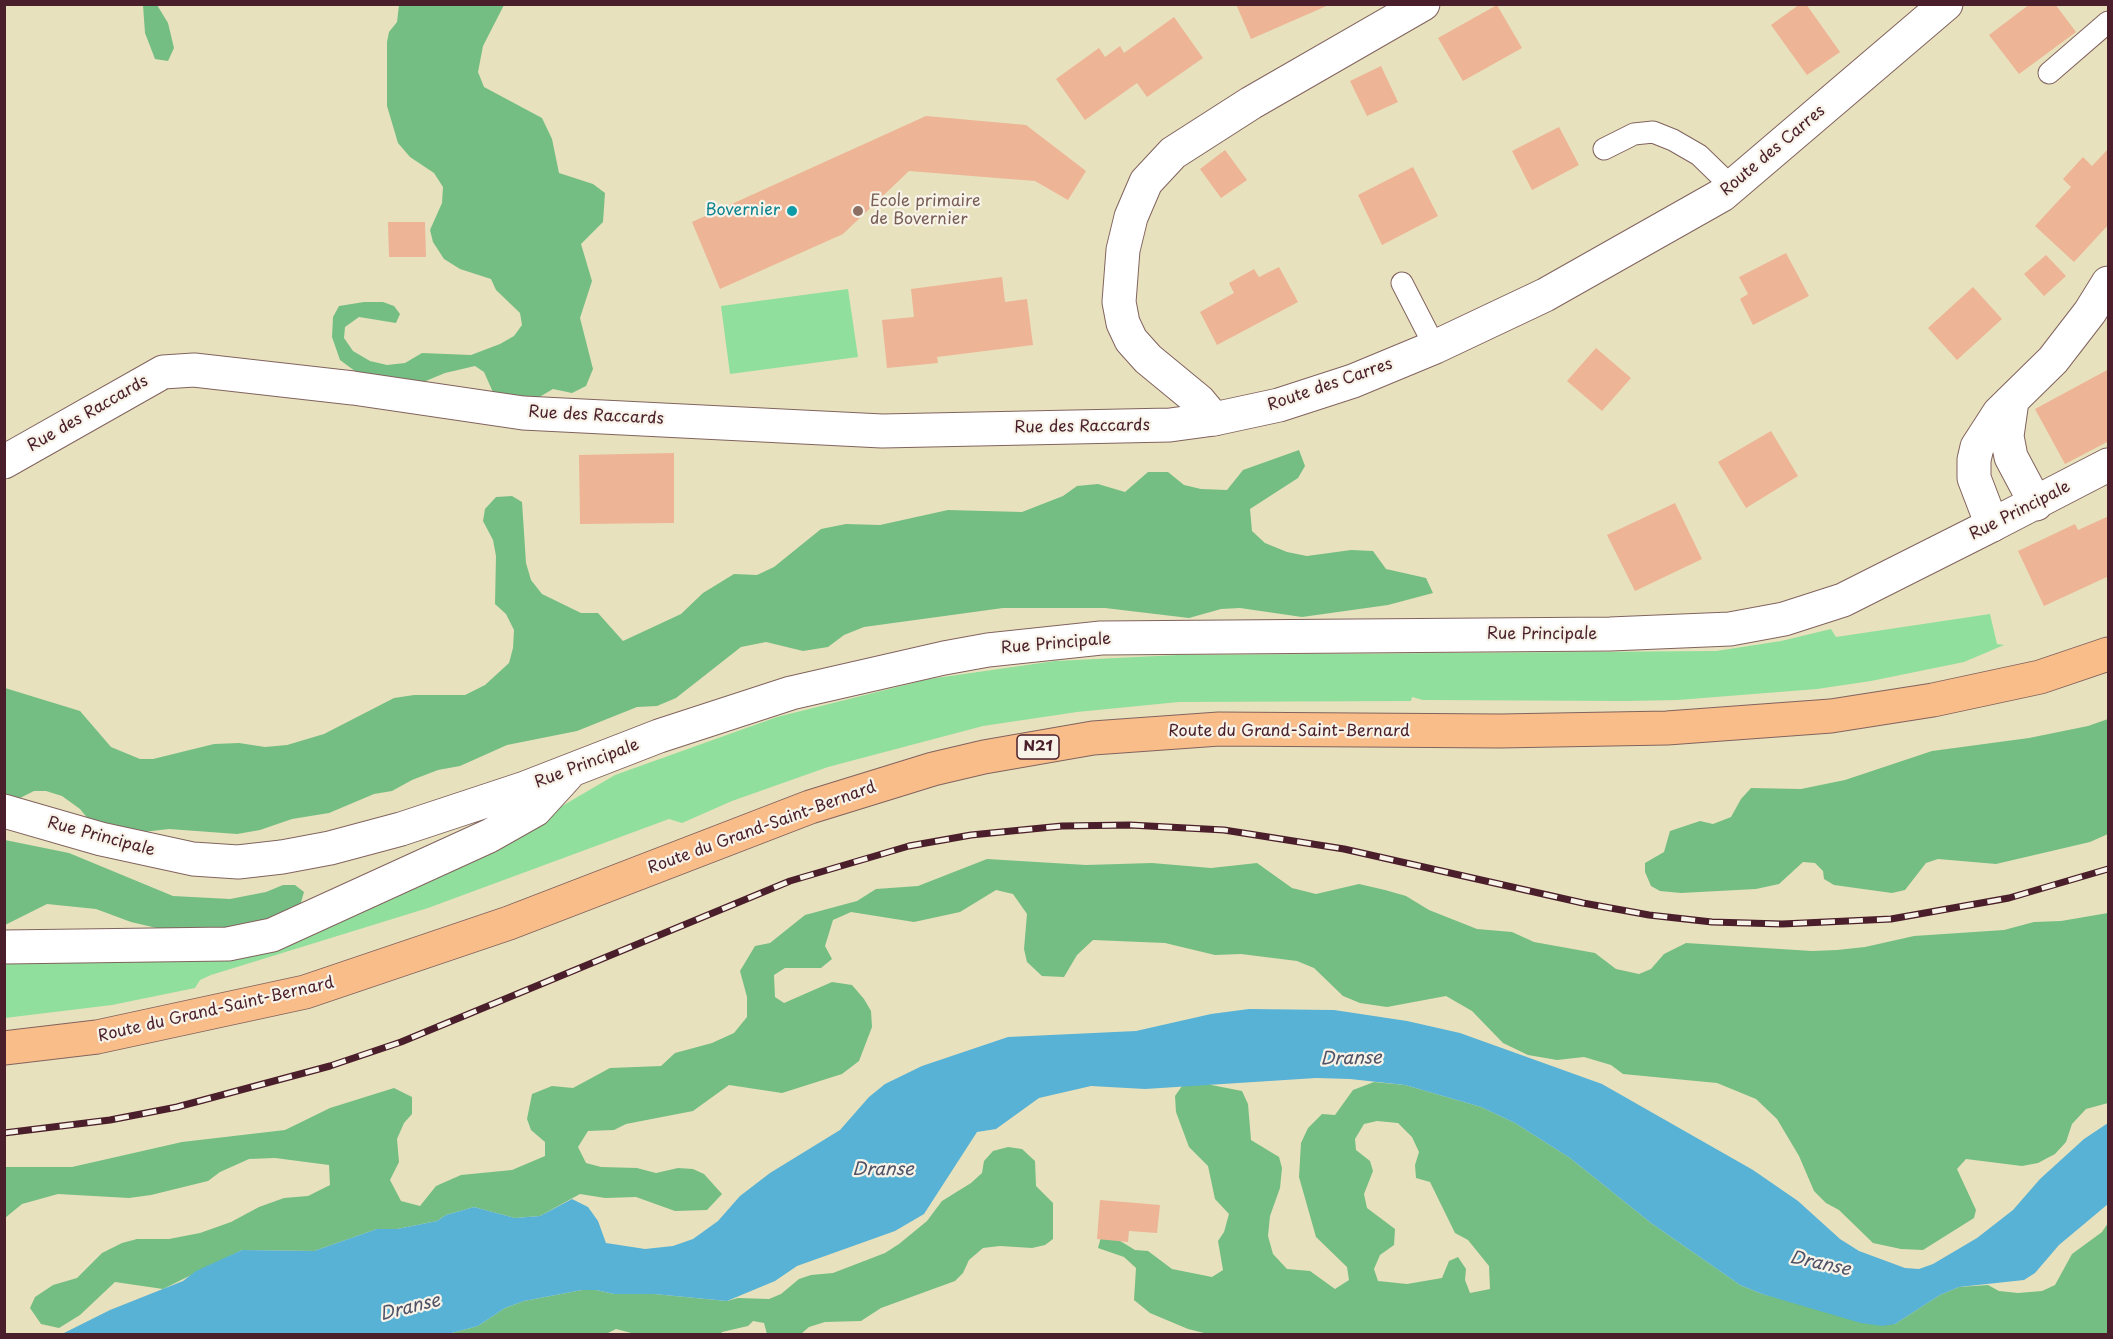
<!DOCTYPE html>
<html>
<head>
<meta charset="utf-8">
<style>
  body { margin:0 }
  #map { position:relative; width:2113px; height:1339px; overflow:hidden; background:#e8e1bd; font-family:"Playpen Sans",sans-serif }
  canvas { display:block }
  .frame { position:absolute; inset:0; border:6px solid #4a1f2b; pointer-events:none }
</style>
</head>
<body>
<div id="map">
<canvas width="2113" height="1339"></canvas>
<div class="frame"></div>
</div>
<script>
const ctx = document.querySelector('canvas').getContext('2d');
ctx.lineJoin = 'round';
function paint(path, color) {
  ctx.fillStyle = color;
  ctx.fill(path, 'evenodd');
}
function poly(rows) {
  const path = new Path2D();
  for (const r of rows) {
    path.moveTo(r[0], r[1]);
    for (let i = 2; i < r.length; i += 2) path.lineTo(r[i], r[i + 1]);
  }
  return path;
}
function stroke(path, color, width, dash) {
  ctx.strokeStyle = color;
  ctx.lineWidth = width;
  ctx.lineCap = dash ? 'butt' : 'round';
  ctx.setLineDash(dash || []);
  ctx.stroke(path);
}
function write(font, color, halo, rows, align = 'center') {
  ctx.font = font + ' "Playpen Sans",sans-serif';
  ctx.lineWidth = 4.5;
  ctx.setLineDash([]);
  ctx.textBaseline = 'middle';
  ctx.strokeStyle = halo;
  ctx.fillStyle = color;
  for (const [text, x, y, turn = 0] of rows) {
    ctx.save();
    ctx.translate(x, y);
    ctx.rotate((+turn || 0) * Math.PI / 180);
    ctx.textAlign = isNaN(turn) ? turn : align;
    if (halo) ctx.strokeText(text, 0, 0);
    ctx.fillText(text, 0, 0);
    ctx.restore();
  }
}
paint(poly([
  [848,289,858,357,730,374,721,306],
  [1990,614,1997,644,2004,645,1964,662,1871,681,1817,689,1678,700,1625,701,1423,700,1412,697,1411,701,1179,702,1077,712,983,726,828,767,732,801,682,823,669,819,428,908,211,975,200,980,195,988,112,1005,5,1018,4,959,151,956,523,829,615,775,777,717,929,679,1055,661,1178,655,1716,651,1781,641,1831,629,1836,637]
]), '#91df9d');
paint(poly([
  [143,5,157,5,168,23,174,48,168,61,155,59,145,33],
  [399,5,504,5,483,46,478,72,484,87,542,118,552,139,559,173,593,184,605,193,603,222,581,244,592,281,580,318,593,369,586,386,572,393,553,389,524,406,496,399,484,372,475,366,445,373,421,383,367,380,340,360,332,337,333,317,339,306,364,302,383,302,394,306,400,314,396,323,359,317,345,327,344,338,353,351,370,361,387,365,405,363,422,353,471,355,500,344,514,336,522,325,520,313,496,290,491,279,460,269,444,259,433,242,430,230,442,203,443,187,434,173,410,157,398,143,387,106,387,42,389,32,397,22],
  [1299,450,1305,466,1298,478,1250,509,1252,531,1265,543,1287,552,1307,556,1351,550,1373,551,1386,569,1426,578,1433,593,1388,605,1302,617,1240,608,1221,609,1189,618,1105,608,1003,608,864,627,844,635,828,647,803,651,766,642,741,647,676,698,657,706,637,707,577,731,507,745,460,766,438,770,412,780,392,791,374,794,329,813,292,819,260,830,237,834,169,829,134,833,89,820,80,809,62,796,46,791,34,791,18,799,5,800,5,688,80,711,111,747,140,759,153,759,214,744,239,743,265,747,287,745,324,734,394,698,414,695,465,695,485,685,509,663,513,648,514,630,506,614,495,604,496,556,493,540,483,521,485,509,496,497,512,496,522,502,526,563,531,580,542,594,581,613,598,613,623,641,681,614,703,593,734,574,757,575,774,567,821,529,846,524,880,525,948,510,1022,512,1063,496,1077,486,1098,484,1125,492,1148,472,1168,472,1184,485,1201,489,1227,490,1243,470],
  [2108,719,2108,834,2090,842,1996,864,1938,859,1926,863,1905,890,1892,893,1834,885,1824,879,1823,871,1815,863,1803,862,1779,884,1756,889,1681,893,1660,891,1651,886,1645,872,1645,863,1664,852,1670,831,1700,821,1713,824,1731,817,1741,799,1751,788,1801,789,1845,780,1932,751,2029,738,2088,726],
  [5,840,69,853,173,896,230,899,266,892,283,885,295,885,304,892,300,906,247,928,161,929,131,922,96,909,47,904,5,925],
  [987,859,1086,865,1152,863,1211,868,1257,863,1292,888,1316,894,1359,884,1385,890,1406,896,1429,910,1477,929,1512,932,1534,942,1595,953,1616,969,1639,974,1651,969,1664,954,1686,943,1812,951,1837,950,1865,947,1914,936,2004,930,2034,922,2061,921,2108,913,2108,1103,2086,1109,2072,1124,2066,1142,2055,1154,2038,1163,2022,1166,1966,1159,1957,1169,1976,1210,1974,1218,1923,1250,1901,1249,1873,1243,1839,1210,1826,1203,1814,1191,1799,1156,1777,1119,1756,1099,1717,1083,1623,1074,1611,1065,1584,1057,1557,1060,1528,1055,1503,1043,1472,1011,1446,996,1387,1007,1360,1003,1343,996,1314,968,1297,961,1241,954,1215,955,1165,943,1093,940,1077,955,1064,977,1042,976,1027,962,1024,949,1027,914,1013,894,996,890,960,912,914,922,851,912,833,920,825,946,832,959,821,968,785,968,774,975,775,997,784,1003,832,982,852,985,864,999,871,1011,872,1027,859,1061,842,1074,782,1093,729,1085,693,1111,626,1124,614,1130,588,1131,578,1147,586,1163,601,1167,637,1168,656,1173,678,1168,693,1169,704,1174,722,1194,707,1210,675,1211,636,1197,605,1198,580,1194,540,1216,515,1218,474,1207,446,1215,437,1221,397,1229,377,1229,314,1251,242,1250,163,1289,115,1282,80,1315,59,1328,41,1324,30,1308,35,1297,53,1285,77,1278,102,1253,122,1243,137,1239,169,1239,200,1233,231,1222,259,1207,284,1198,308,1196,330,1185,329,1165,275,1158,249,1159,220,1172,208,1181,151,1195,129,1198,58,1194,22,1204,5,1218,5,1167,72,1167,182,1142,285,1130,330,1108,394,1088,412,1097,412,1114,404,1123,397,1139,399,1162,390,1180,401,1201,420,1206,436,1186,461,1175,512,1170,545,1156,545,1142,531,1130,527,1119,532,1094,552,1086,573,1088,610,1068,661,1066,675,1053,712,1043,734,1033,747,1017,747,997,740,971,755,946,770,943,805,915,857,901,876,889,918,886],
  [1196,1082,1242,1091,1248,1104,1251,1140,1279,1157,1282,1168,1280,1188,1270,1216,1268,1236,1273,1254,1287,1269,1310,1271,1335,1289,1349,1280,1347,1267,1316,1237,1299,1177,1301,1143,1308,1128,1322,1114,1335,1115,1353,1090,1374,1082,1405,1085,1481,1107,1515,1123,1570,1158,1651,1223,1740,1285,1762,1294,1792,1302,1895,1324,1940,1295,1959,1287,1988,1285,1999,1291,2018,1293,2042,1291,2055,1285,2072,1254,2102,1232,2108,1223,2108,1334,1208,1334,1188,1329,1150,1313,1134,1300,1136,1268,1124,1257,1098,1248,1101,1237,1107,1233,1135,1250,1148,1251,1172,1269,1212,1277,1223,1270,1218,1241,1224,1232,1229,1214,1215,1199,1208,1166,1189,1147,1176,1112,1175,1096,1182,1086],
  [1377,1121,1398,1123,1412,1137,1419,1152,1415,1165,1416,1178,1430,1182,1455,1233,1468,1240,1489,1266,1490,1289,1470,1293,1465,1280,1466,1269,1458,1257,1449,1261,1442,1278,1407,1284,1378,1281,1374,1269,1380,1255,1394,1245,1395,1229,1367,1208,1364,1194,1373,1171,1370,1161,1356,1150,1355,1139,1364,1124],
  [1008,1147,1022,1149,1035,1161,1036,1186,1053,1203,1053,1239,1045,1245,1032,1248,1000,1246,983,1248,969,1260,963,1273,955,1281,881,1308,861,1321,825,1322,809,1327,801,1334,767,1334,764,1323,753,1321,748,1326,722,1332,720,1334,635,1334,616,1329,606,1334,448,1334,478,1326,505,1308,524,1301,582,1290,596,1290,614,1294,654,1294,727,1301,738,1298,769,1299,781,1294,799,1279,811,1275,833,1273,885,1253,899,1244,927,1221,942,1201,971,1183,982,1173,984,1161,993,1151]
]), '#74be84');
paint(poly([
  [1249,1009,1334,1010,1407,1021,1460,1033,1602,1084,1753,1170,1798,1201,1840,1239,1859,1251,1905,1268,1919,1269,1933,1264,1977,1238,2013,1210,2040,1179,2084,1139,2108,1123,2108,1204,2059,1245,2035,1273,2024,1280,1959,1287,1940,1295,1895,1324,1882,1326,1861,1323,1762,1294,1740,1285,1651,1223,1570,1158,1515,1123,1481,1107,1405,1085,1350,1079,1316,1078,1145,1089,1091,1086,1039,1098,996,1129,977,1132,924,1214,895,1231,797,1266,775,1281,727,1301,654,1294,614,1294,596,1290,582,1290,524,1301,505,1308,478,1326,448,1334,62,1334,110,1310,183,1281,196,1271,242,1250,314,1251,377,1229,397,1229,437,1221,446,1215,474,1207,515,1218,540,1216,572,1199,588,1207,598,1221,606,1243,645,1249,673,1246,693,1239,718,1221,740,1196,770,1173,840,1130,869,1097,885,1084,922,1066,1008,1037,1136,1031,1211,1014]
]), '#57b2d5');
paint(poly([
  [1236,4,1331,4,1251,39],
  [1800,4,1806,4,1840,52,1807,75,1771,25],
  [2030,4,2055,4,2076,32,2019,74,1989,35],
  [1497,5,1522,48,1463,81,1438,38],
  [1174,17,1203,58,1147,97,1137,83,1085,120,1056,79,1099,48,1105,57,1120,46,1124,53],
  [1381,66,1398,102,1367,116,1350,81],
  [926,116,1026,125,1086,171,1068,200,1035,181,909,171,843,234,720,289,692,222],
  [1559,127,1579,165,1532,190,1512,151],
  [2109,148,2109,224,2074,262,2035,226,2071,187,2063,179,2083,157,2092,166],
  [1225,150,1247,180,1221,198,1200,169],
  [1413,167,1438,216,1382,245,1358,195],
  [388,222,425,222,426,257,389,257],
  [1786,253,1809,296,1753,325,1740,299,1748,294,1739,277],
  [2046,255,2066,276,2044,296,2024,274],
  [1279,267,1298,302,1217,345,1200,312,1234,293,1229,283,1254,269,1259,277],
  [1002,277,1005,302,1027,299,1033,345,937,357,938,363,887,368,882,320,914,317,911,289],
  [1973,287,2002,319,1957,360,1928,328],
  [1596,348,1631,378,1602,411,1567,381],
  [2109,369,2109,441,2065,464,2035,409],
  [1771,431,1798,476,1746,508,1718,462],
  [674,453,674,523,580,524,579,455],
  [1675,503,1702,559,1635,591,1607,535],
  [2109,516,2109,576,2044,606,2018,551,2075,524,2078,530],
  [1100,1200,1160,1205,1157,1233,1129,1231,1128,1242,1097,1239]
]), '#edb496');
const service = poly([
  [2049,73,2108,22],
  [1604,149,1634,134,1653,132,1673,140,1699,155,1732,187],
  [1402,283,1435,347]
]);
const minor = poly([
  [1423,4,1251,103,1173,153,1146,182,1131,217,1123,250,1119,302,1123,323,1131,340,1148,359,1199,401,1214,419,1279,405,1353,381,1435,347,1545,295,1722,195,1946,4],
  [4,811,101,839,193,859,238,862,282,857,330,848,401,829,525,788,659,736,791,693,944,658,988,650,1101,638,1610,634,1730,629,1784,619,1843,600,1992,525],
  [4,947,228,944,272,935,489,836,535,810,567,775]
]);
const tertiary = poly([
  [2108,283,2090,312,2053,360,1999,413,1977,447,1974,460,1974,478,1992,525,2108,465],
  [2012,401,2007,436,2011,457,2036,504],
  [4,462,163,372,194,370,353,388,523,413,882,431,1170,425,1214,419]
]);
const primary = poly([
  [4,1048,97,1037,305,992,509,923,810,807,933,769,984,757,1093,738,1219,729,1500,731,1667,728,1831,716,1933,700,2040,677,2108,654]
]);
stroke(service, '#81635e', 23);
stroke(minor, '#81635e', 35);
stroke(tertiary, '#81635e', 35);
stroke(primary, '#81635e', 35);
stroke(service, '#fff', 21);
stroke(minor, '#fff', 33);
stroke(tertiary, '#fff', 33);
stroke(primary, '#f9bd89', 33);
const rail = poly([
  [4,1133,110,1120,177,1107,330,1066,401,1042,790,881,909,846,971,835,1062,826,1130,825,1224,830,1344,849,1583,903,1649,915,1712,922,1782,924,1891,919,2009,898,2108,869]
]);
stroke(rail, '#4a1f2b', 7);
stroke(rail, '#f7f3e8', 4.5, [14]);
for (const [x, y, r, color] of [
  [792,211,6,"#0f9aa8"],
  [858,211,6,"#8d6e63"]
]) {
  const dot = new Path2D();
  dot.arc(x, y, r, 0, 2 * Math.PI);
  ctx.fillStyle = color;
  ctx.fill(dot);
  stroke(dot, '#f7f3e8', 2);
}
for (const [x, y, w] of [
  [1038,747,42]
]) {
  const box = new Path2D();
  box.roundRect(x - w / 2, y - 12, w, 24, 4.5);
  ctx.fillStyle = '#f7f3e8';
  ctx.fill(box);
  stroke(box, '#4a1f2b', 1.5);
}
write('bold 15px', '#4a1f2b', null, [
  ["N21",1038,747]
]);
write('16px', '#4a1f2b', '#f7f3e8', [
  ["Route des Carres",1773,151,-40],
  ["Route des Carres",1330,385,-19],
  ["Rue des Raccards",88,414,-30],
  ["Rue des Raccards",596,416,3],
  ["Rue des Raccards",1082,427,-1],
  ["Rue Principale",2020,511,-27],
  ["Rue Principale",1542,635],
  ["Rue Principale",1056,644,-5],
  ["Route du Grand-Saint-Bernard",1289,732],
  ["Rue Principale",587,764,-21],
  ["Route du Grand-Saint-Bernard",762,828,-20],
  ["Rue Principale",101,837,15],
  ["Route du Grand-Saint-Bernard",216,1010,-13]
]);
write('16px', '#785e54', '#f7f3e8', [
  ["Ecole primaire",870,202],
  ["de Bovernier",870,220]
], 'left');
write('16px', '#0d838f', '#f7f3e8', [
  ["Bovernier",780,211]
], 'right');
write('italic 18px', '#4f5266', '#f7f3e8', [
  ["Dranse",1351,1059,-1],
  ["Dranse",883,1170],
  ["Dranse",1820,1264,12],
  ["Dranse",410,1308,-14]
]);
</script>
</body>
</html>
